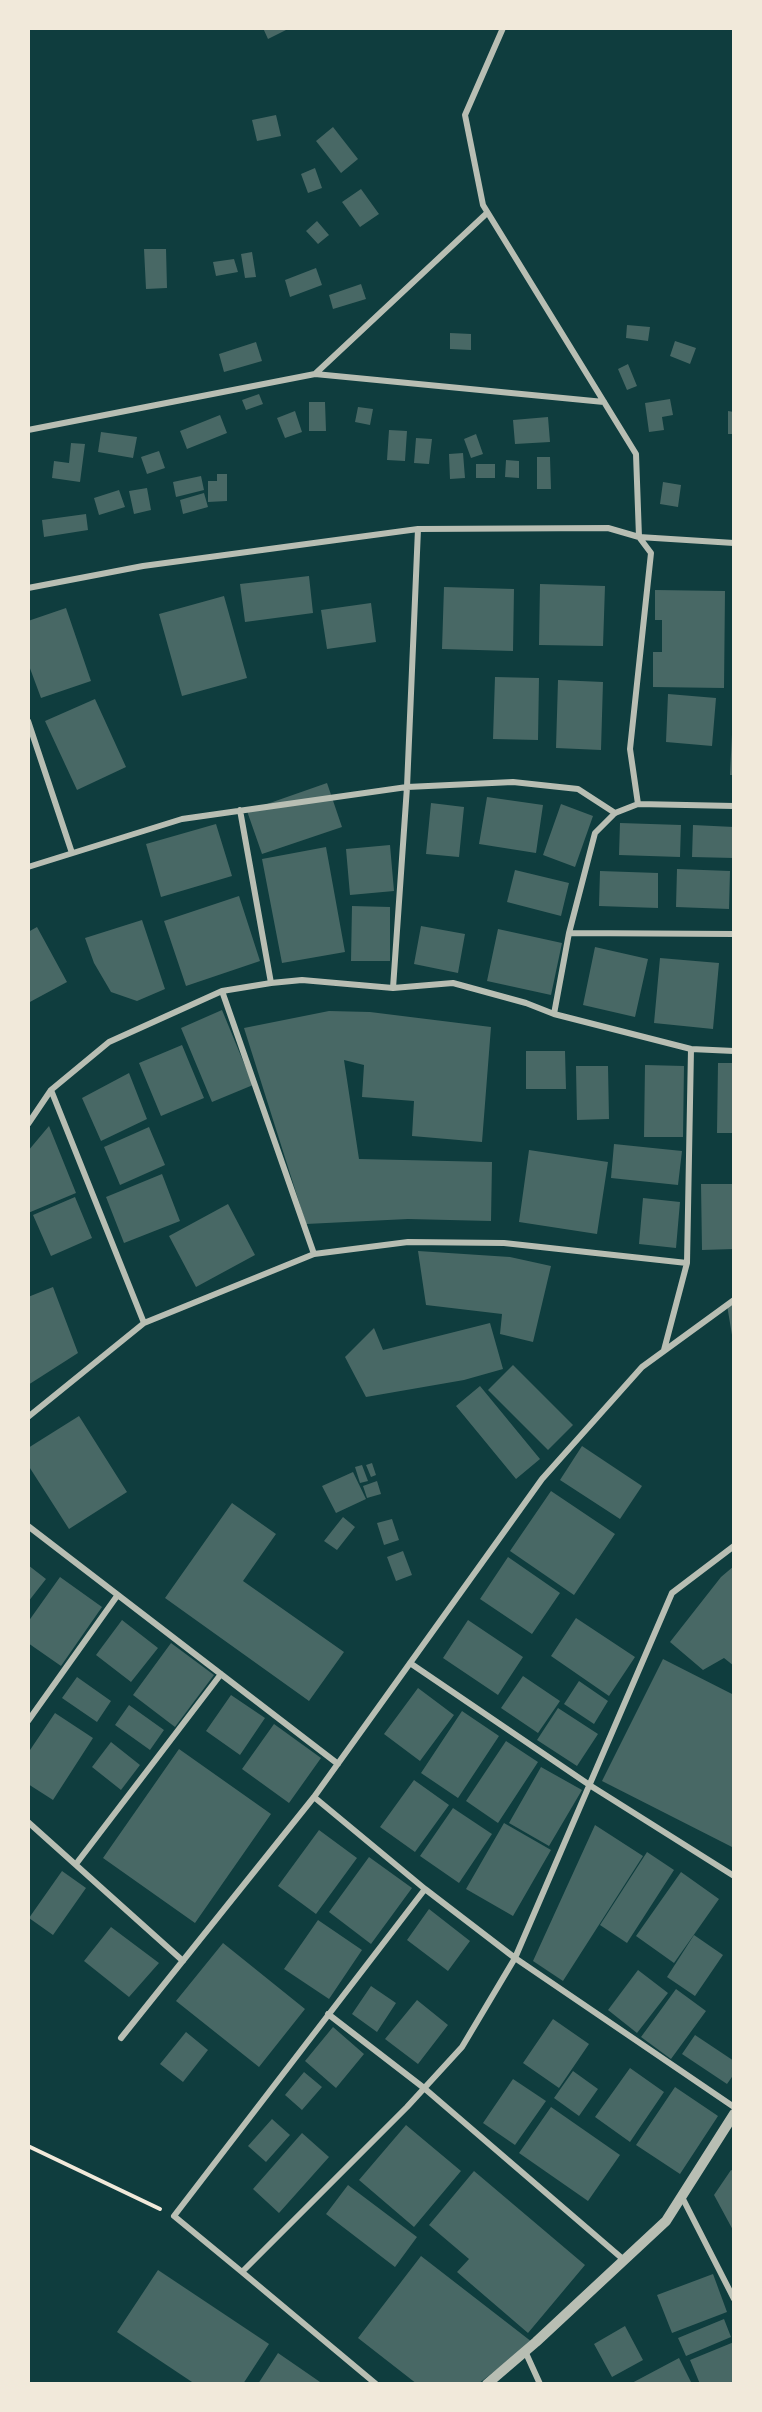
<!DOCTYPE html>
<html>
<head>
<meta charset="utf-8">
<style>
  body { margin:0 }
  #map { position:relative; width:762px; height:2412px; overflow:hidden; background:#0f3d3e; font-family:"Noto Sans",sans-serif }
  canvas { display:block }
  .frame { position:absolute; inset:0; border:30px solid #f1e9da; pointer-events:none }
</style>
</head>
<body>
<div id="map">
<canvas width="762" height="2412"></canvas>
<div class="frame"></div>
</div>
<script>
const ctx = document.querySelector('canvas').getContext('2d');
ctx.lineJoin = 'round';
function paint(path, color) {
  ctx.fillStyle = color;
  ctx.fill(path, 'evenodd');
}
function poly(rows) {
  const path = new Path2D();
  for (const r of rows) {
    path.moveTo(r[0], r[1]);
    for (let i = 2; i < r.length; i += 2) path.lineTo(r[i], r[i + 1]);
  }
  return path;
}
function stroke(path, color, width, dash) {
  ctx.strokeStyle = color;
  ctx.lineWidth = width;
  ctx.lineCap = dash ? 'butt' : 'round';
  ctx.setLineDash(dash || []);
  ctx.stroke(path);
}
paint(poly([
  [263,28,290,28,268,39],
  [276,115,281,136,257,141,252,120],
  [333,127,358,159,341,173,316,141],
  [315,168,322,188,308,193,301,174],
  [361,189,379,214,360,227,342,202],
  [317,221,329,235,318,244,306,231],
  [144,249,166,249,167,288,146,289],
  [252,252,256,277,245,278,241,254],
  [234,259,238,272,216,276,213,262],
  [316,268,322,285,290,297,285,280],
  [361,284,366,299,333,309,329,295],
  [627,325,650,327,648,341,626,338],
  [450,333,471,334,471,350,450,349],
  [675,341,696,348,690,364,670,356],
  [256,342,262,361,224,372,219,354],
  [628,364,637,386,627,390,618,369],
  [259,394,263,404,246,410,242,400],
  [670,399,673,415,662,417,664,430,649,432,645,403],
  [309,402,325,402,326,431,309,431],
  [358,407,373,409,370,425,355,422],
  [295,411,302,432,285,438,277,418],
  [728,411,734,412,734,434,728,434],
  [220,415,227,433,187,449,180,431],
  [548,417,550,442,515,444,513,420],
  [389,430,407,431,405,461,387,460],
  [101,432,137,437,133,458,98,452],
  [476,434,483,454,471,458,464,439],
  [416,438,432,439,429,464,414,463],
  [71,443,85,444,80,482,52,478,54,461,69,463],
  [159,451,165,468,147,474,141,457],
  [463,453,465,478,450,479,449,454],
  [537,457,550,457,551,489,537,489],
  [506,460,519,461,519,478,505,477],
  [476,464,495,464,495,478,476,478],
  [217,474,227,474,227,501,208,502,208,481,217,481],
  [201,476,204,490,176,497,173,482],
  [663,482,681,485,678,507,660,504],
  [147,488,151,510,134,514,129,491],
  [119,490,125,507,99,515,94,498],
  [204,493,208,507,183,514,180,500],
  [86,514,88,530,44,537,42,520],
  [309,576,313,613,245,622,240,584],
  [540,584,605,586,603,646,539,645],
  [444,587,514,589,513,651,442,649],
  [655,590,725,591,724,688,653,687,653,652,662,652,662,620,655,620],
  [224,596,247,678,182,696,159,614],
  [371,603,376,642,327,649,321,610],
  [66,608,91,681,41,698,28,663,28,621],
  [495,677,539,678,538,740,493,739],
  [558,680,603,682,601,750,556,748],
  [668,694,716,698,712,746,666,742],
  [95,699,126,767,77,790,45,721],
  [732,734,734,734,734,775,730,775],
  [327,783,342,827,262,854,247,811],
  [487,797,543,805,536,853,479,844],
  [431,803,464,807,459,857,426,854],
  [561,804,593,816,575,867,543,855],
  [620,823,681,825,680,857,619,855],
  [216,824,232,876,161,897,146,844],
  [693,825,734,827,734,858,692,857],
  [390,845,394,891,350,895,346,849],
  [326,847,345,952,282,963,262,859],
  [677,869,730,871,729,909,676,907],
  [515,870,569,883,561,916,507,902],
  [600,871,658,873,658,908,599,906],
  [239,896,260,961,186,986,164,921],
  [352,906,390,907,390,961,351,961],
  [142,920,165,989,137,1001,111,992,94,963,85,938],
  [421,926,465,934,458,973,414,964],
  [37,927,67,982,28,1003,28,932],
  [498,929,562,943,551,995,487,981],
  [595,947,648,959,635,1017,583,1005],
  [660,958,719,963,713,1029,654,1023],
  [222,1010,253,1085,212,1102,181,1028],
  [329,1011,370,1012,491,1027,482,1142,412,1136,414,1101,362,1097,364,1065,344,1060,359,1159,492,1162,491,1221,408,1219,306,1224,244,1028],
  [182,1045,204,1098,161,1116,139,1063],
  [526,1051,565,1051,566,1089,526,1089],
  [718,1063,734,1063,734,1133,717,1133],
  [645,1065,684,1066,683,1137,644,1137],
  [576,1066,608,1066,609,1119,577,1120],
  [129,1073,147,1119,101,1141,82,1098],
  [49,1126,76,1193,28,1213,28,1151],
  [149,1127,165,1165,120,1185,104,1147],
  [614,1144,682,1151,678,1185,611,1178],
  [529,1150,608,1162,597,1234,519,1222],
  [162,1174,180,1221,124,1243,106,1197],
  [701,1184,734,1184,734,1249,702,1250],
  [75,1197,92,1238,51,1256,33,1215],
  [643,1198,680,1202,676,1248,639,1244],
  [228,1204,255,1255,196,1287,169,1236],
  [418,1251,510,1257,551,1266,533,1342,500,1334,502,1314,426,1305],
  [53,1287,78,1353,28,1385,28,1297],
  [734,1304,734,1335,732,1335,727,1305],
  [490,1323,503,1369,464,1380,366,1397,345,1357,374,1328,383,1350],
  [513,1365,573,1425,548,1450,488,1390],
  [480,1386,540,1459,516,1479,456,1406],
  [79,1416,127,1492,69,1529,28,1465,28,1448],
  [582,1446,642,1486,620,1519,560,1480],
  [372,1463,376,1475,371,1477,366,1465],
  [362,1465,368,1481,360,1483,355,1467],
  [353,1472,366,1499,336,1513,322,1486],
  [377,1481,381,1494,367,1498,363,1486],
  [551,1491,615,1534,574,1595,510,1551],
  [232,1503,276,1534,243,1581,344,1652,309,1701,165,1598],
  [343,1517,355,1527,337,1550,324,1541],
  [392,1519,399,1540,384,1545,377,1523],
  [403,1551,412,1575,396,1581,387,1557],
  [508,1557,560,1593,532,1634,480,1599],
  [28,1565,46,1579,28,1602],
  [734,1566,734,1666,724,1658,703,1670,670,1642,721,1577],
  [60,1577,102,1607,61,1666,28,1643,28,1622],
  [576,1618,635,1657,609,1696,551,1656],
  [122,1620,158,1648,131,1682,96,1655],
  [468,1620,523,1657,498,1695,443,1658],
  [171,1643,214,1675,175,1727,133,1695],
  [663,1659,734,1695,734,1848,602,1781],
  [523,1676,560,1701,538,1733,501,1708],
  [77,1677,111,1701,97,1722,62,1698],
  [579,1681,608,1701,594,1724,564,1704],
  [418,1688,454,1715,420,1761,384,1734],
  [231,1695,265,1718,240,1755,206,1731],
  [129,1705,164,1730,150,1750,115,1725],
  [558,1708,598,1734,577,1766,537,1740],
  [462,1711,499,1736,458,1798,421,1773],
  [55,1713,93,1738,53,1800,28,1784,28,1753],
  [274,1724,321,1758,289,1803,242,1769],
  [506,1741,538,1762,498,1823,466,1801],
  [111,1742,140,1765,121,1790,92,1767],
  [179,1749,271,1814,195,1923,103,1858],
  [541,1767,582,1790,549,1846,509,1823],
  [414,1780,449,1805,415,1852,380,1827],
  [453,1808,492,1834,459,1883,420,1856],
  [504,1823,551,1850,513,1916,466,1889],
  [595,1825,643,1856,563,1981,533,1961],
  [319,1830,357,1858,316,1914,278,1886],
  [647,1852,674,1870,627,1943,600,1925],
  [369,1857,412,1888,371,1944,329,1912],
  [62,1871,86,1888,53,1935,29,1918],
  [681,1872,719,1899,674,1963,636,1936],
  [429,1909,470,1941,448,1971,407,1940],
  [318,1920,362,1950,329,1999,284,1969],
  [111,1927,159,1963,129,1997,84,1961],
  [694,1935,723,1955,695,1996,667,1977],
  [223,1943,305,2009,259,2067,176,2001],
  [638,1970,668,1993,637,2033,608,2010],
  [371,1986,396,2003,377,2032,352,2014],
  [676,1989,706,2011,671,2059,641,2037],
  [417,2000,448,2025,418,2064,385,2039],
  [553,2019,589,2044,559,2088,523,2063],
  [333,2027,364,2054,336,2088,305,2061],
  [186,2032,208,2050,183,2082,160,2064],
  [695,2035,734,2061,734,2074,727,2084,682,2054],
  [630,2068,664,2092,630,2142,595,2117],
  [573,2071,598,2089,579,2116,554,2098],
  [304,2072,322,2087,302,2110,285,2095],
  [513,2079,546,2101,515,2145,483,2123],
  [675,2087,718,2116,680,2174,636,2145],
  [551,2107,620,2155,588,2201,519,2153],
  [272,2119,290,2135,266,2162,248,2146],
  [406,2125,461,2171,414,2227,359,2180],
  [302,2133,329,2157,279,2213,253,2189],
  [731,2170,734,2171,734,2232,714,2195],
  [474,2171,585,2265,528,2333,457,2272,469,2259,429,2225],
  [348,2185,417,2237,395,2267,326,2214],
  [421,2256,532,2342,478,2384,417,2384,358,2338],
  [158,2270,269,2344,243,2384,195,2384,117,2332],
  [713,2274,727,2312,672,2333,657,2295],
  [724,2319,731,2337,686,2356,678,2338],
  [625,2326,643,2360,612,2377,594,2344],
  [734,2342,734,2384,700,2384,690,2360],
  [278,2353,323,2384,258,2384],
  [679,2358,692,2384,630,2384]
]), '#486865');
stroke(poly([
  [28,2146,160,2209]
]), '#f1e9da', 4);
stroke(poly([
  [503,28,465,115,483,205,636,454,639,537,734,543],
  [315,374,487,213],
  [28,430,315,374,604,402],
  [28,588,143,566,418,529,608,528,639,537,651,553,630,749,638,804],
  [28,721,72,853],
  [240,810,271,983],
  [28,867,182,819,407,787,513,782,578,789,615,813],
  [569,933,734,934],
  [393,988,407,787,418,529],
  [222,991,314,1254],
  [554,1014,569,933,595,833,615,813,638,804,734,806],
  [51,1090,144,1323],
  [28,1124,51,1090,109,1042,222,991,271,983,302,980,393,988,453,983,526,1003,554,1014,691,1049,734,1051],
  [664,1350,687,1263,691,1049],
  [28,1417,144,1323,314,1254,408,1242,504,1243,687,1263],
  [28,1526,338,1764],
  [410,1663,591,1786,734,1876],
  [28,1721,117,1596],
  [314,1797,425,1889,515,1958,734,2107],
  [28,1822,183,1961],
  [76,1864,221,1674],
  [328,2014,424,2088,624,2260],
  [121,2038,314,1797,542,1479,642,1367,734,1300],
  [682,2197,734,2299],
  [242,2272,174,2216,425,1889],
  [525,2351,540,2384],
  [376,2384,242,2272,407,2107,462,2047,515,1958,672,1593,734,1546]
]), '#b8beb3', 6);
stroke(poly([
  [487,2384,536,2342,666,2221,734,2114]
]), '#b8beb3', 10);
</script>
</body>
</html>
